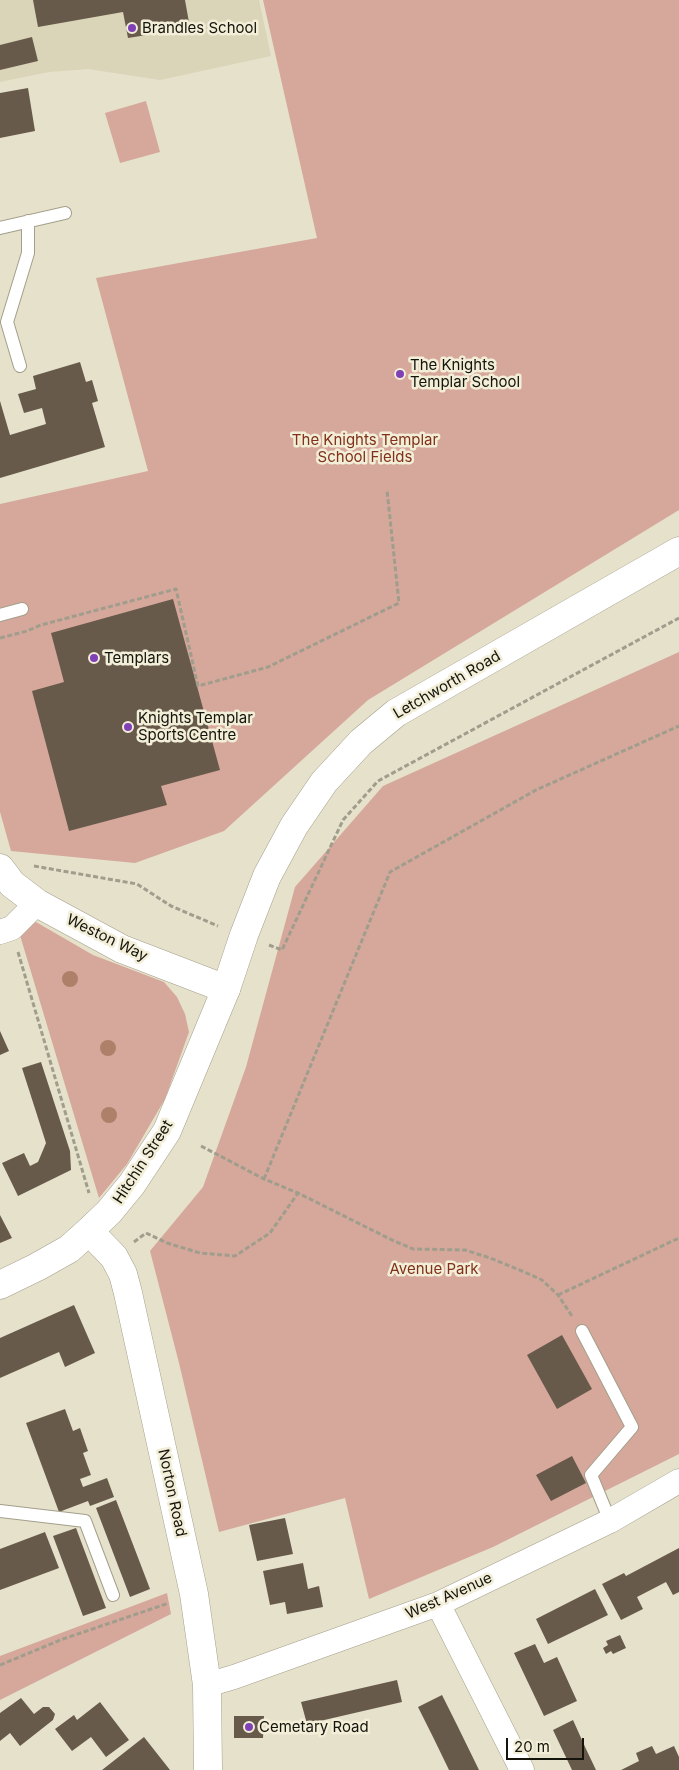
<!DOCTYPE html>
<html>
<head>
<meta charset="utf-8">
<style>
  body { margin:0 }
  #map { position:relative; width:679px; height:1770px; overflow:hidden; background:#e6e1cb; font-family:Inter,sans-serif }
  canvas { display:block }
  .scale { position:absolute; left:506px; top:1738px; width:78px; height:22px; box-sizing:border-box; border:2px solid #15140c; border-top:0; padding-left:6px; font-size:15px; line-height:18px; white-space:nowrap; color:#15140c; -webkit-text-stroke:4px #f3eed8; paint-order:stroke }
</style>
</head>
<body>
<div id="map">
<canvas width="679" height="1770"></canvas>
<div class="scale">20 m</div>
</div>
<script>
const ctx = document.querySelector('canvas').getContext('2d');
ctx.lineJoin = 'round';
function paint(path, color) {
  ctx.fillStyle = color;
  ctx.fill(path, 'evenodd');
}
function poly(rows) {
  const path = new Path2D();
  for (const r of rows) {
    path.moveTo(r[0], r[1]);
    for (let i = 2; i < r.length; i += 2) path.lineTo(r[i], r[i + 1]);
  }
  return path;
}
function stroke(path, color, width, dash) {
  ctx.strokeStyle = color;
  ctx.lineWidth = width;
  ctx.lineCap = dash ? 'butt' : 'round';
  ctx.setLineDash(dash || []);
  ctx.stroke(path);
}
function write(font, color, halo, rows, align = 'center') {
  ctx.font = font + ' Inter,sans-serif';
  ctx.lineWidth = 5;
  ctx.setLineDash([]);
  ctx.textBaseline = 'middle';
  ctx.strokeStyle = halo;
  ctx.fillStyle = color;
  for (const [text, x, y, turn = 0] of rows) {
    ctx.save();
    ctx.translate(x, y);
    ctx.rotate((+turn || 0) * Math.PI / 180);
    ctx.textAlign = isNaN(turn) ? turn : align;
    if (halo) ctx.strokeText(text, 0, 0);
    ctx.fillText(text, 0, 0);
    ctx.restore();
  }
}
paint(poly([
  [0,0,259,0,271,56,160,80,88,69,49,72,0,82]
]), '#dad4b8');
paint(poly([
  [263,0,679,0,679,510,368,700,224,831,135,863,11,851,0,812,0,504,148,471,96,278,317,238],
  [146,101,160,152,120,163,105,113],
  [679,652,679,1454,493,1547,369,1599,345,1498,219,1532,179,1363,150,1251,203,1187,246,1067,295,887,383,786],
  [36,922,93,955,164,982,177,997,185,1014,189,1032,165,1099,127,1164,99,1198,19,932],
  [167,1593,171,1614,0,1700,0,1656]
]), '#d5a89b');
paint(poly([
  [33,0,185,0,190,28,128,38,123,12,38,27],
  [32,37,38,61,0,70,0,45],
  [28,88,35,131,0,138,0,93],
  [80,362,86,382,92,380,98,401,92,403,105,447,0,478,0,401,10,435,46,424,42,408,24,413,18,394,36,389,33,376],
  [173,599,220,770,161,786,167,805,69,831,32,691,64,682,51,633],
  [0,1031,9,1051,0,1055],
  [41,1062,70,1151,71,1170,18,1196,2,1163,24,1153,30,1166,38,1162,46,1143,22,1068],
  [0,1215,12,1238,0,1243],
  [74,1305,95,1353,65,1367,59,1352,0,1378,0,1338],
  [562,1335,592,1389,557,1409,527,1355],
  [65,1409,73,1431,80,1428,88,1451,83,1453,91,1475,80,1479,83,1487,107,1478,114,1497,90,1506,88,1501,59,1512,26,1423],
  [572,1456,586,1483,551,1501,536,1475],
  [116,1500,150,1589,130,1597,96,1508],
  [285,1518,293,1554,257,1561,249,1525],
  [76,1528,106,1608,83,1616,53,1536],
  [45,1532,59,1568,0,1590,0,1549],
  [679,1548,679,1592,673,1595,666,1582,637,1597,643,1609,621,1620,602,1584,624,1573,626,1576],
  [303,1563,308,1589,319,1586,323,1607,287,1614,285,1602,270,1605,263,1571],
  [595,1589,608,1615,548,1644,536,1619],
  [620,1635,626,1648,613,1654,611,1651,606,1654,603,1648,608,1645,606,1641],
  [535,1644,544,1663,557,1657,577,1701,544,1716,514,1653],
  [397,1680,402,1702,307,1724,301,1702],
  [442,1695,458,1727,479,1770,449,1770,434,1739,418,1707],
  [21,1698,34,1714,43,1707,49,1707,55,1714,53,1720,20,1746,10,1733,0,1741,0,1713],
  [100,1702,129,1740,106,1757,91,1737,72,1751,55,1729,74,1715,77,1720],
  [234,1716,264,1716,263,1738,234,1738],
  [573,1720,586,1749,596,1770,572,1770,553,1730],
  [144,1737,170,1770,102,1770],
  [652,1746,656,1754,674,1746,679,1757,679,1770,621,1770,639,1761,636,1753]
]), '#685a4b');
const service = poly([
  [0,228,65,213],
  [20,366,7,322,28,253,28,221],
  [0,615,22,609],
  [582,1331,632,1427,591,1475,610,1521],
  [0,1511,85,1521,113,1595]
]);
const minor = poly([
  [0,932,12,928,37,903],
  [438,1604,522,1770],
  [207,1685,234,1677,438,1604,610,1521,679,1481]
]);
const tertiary = poly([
  [0,868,12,884,37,903,122,949,226,989],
  [89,1231,114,1257,123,1274,128,1293,194,1594,207,1685,208,1770]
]);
const secondary = poly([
  [0,1285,37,1267,69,1249,89,1231,109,1212,132,1184,167,1131,226,989,244,935,267,876,294,826,324,782,361,742,396,713,679,551]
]);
stroke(service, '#a49f8b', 14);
stroke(minor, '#a49f8b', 25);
stroke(tertiary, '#a49f8b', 29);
stroke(secondary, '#a49f8b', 29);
stroke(poly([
  [0,638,27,631,41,625,176,589,198,686,268,667,399,603,387,490],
  [34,866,137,884,171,906,218,926],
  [269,945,282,950,343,820,378,781,679,618],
  [18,952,89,1193],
  [201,1146,264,1179,298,1193,392,1240,413,1249,465,1250,490,1258,522,1271,542,1280,558,1295,572,1316],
  [264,1179,390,872,536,790,679,726],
  [134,1242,146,1233,167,1243,200,1253,235,1256,270,1233,298,1193],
  [558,1295,679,1238],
  [0,1665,63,1639,169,1603]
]), '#a19d8c', 3, [5, 2.5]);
stroke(service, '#fff', 12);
stroke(minor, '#fff', 24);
stroke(tertiary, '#fff', 28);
stroke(secondary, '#fff', 28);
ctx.fillStyle = '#ae8069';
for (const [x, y] of [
  [70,979],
  [108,1048],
  [109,1115]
]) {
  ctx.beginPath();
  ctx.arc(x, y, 8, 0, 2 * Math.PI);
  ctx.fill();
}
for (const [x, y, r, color] of [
  [132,28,5,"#8041b6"],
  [400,374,5,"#8041b6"],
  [94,658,5,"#8041b6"],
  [128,727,5,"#8041b6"],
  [249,1727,5,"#8041b6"]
]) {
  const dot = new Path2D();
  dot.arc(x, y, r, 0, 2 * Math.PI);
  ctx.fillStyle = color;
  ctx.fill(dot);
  stroke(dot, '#f3eed8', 2);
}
write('15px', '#15140c', '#f3eed8', [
  ["Brandles School",142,28],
  ["The Knights",410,365],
  ["Templar School",410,382],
  ["Templars",104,658],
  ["Knights Templar",138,718],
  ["Sports Centre",138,735],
  ["Cemetary Road",259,1727]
], 'left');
write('15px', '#813119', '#f3eed8', [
  ["The Knights Templar",365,440],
  ["School Fields",365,457],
  ["Avenue Park",434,1269]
]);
write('15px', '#15140c', '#f3eed8', [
  ["Letchworth Road",447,685,-30],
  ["Weston Way",107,938,26],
  ["Hitchin Street",143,1162,-57],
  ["Norton Road",172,1493,78],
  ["West Avenue",449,1596,-24]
]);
</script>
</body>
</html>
